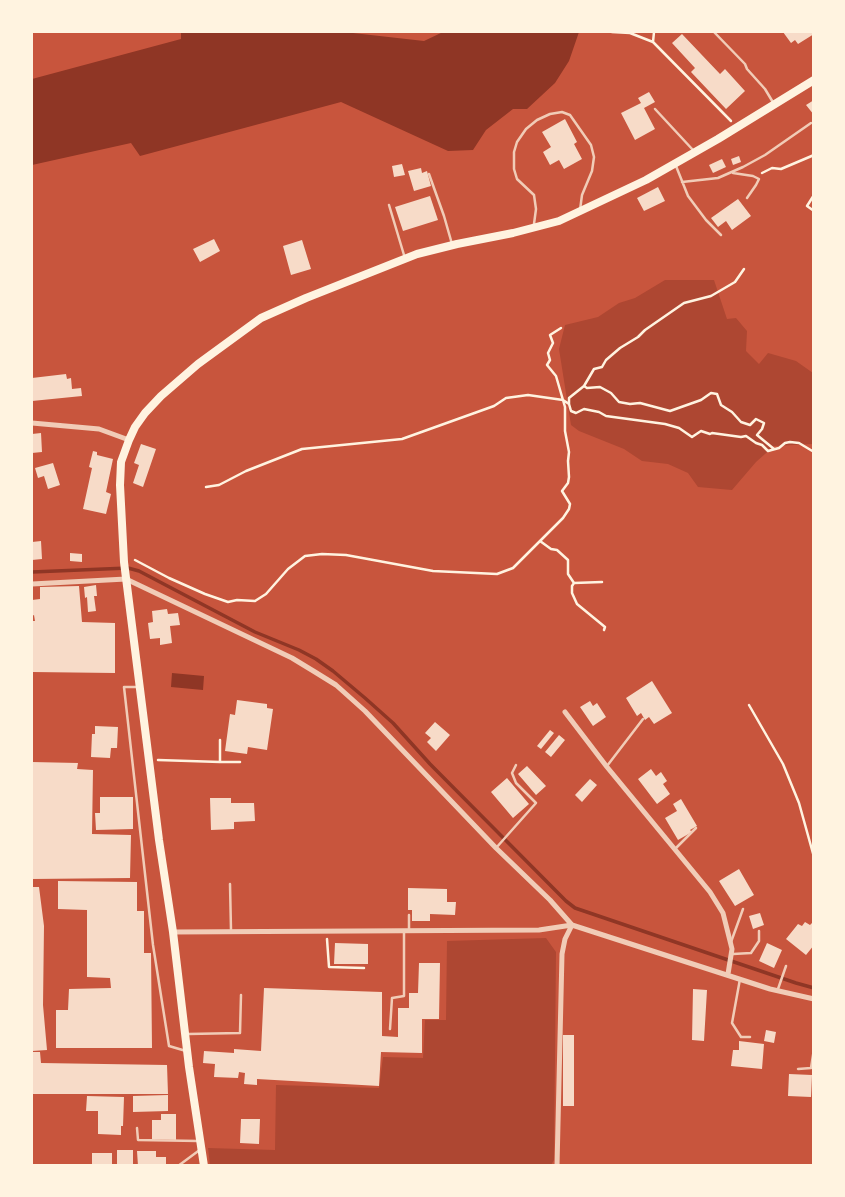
<!DOCTYPE html>
<html>
<head>
<meta charset="utf-8">
<style>
  body { margin:0 }
  #map { position:relative; width:845px; height:1197px; overflow:hidden; background:#c8553d; font-family:Cabin,sans-serif }
  canvas { display:block }
  .frame { position:absolute; inset:0; border:33px solid #fff3e0; pointer-events:none }
</style>
</head>
<body>
<div id="map">
<canvas width="845" height="1197"></canvas>
<div class="frame"></div>
</div>
<script>
const ctx = document.querySelector('canvas').getContext('2d');
ctx.lineJoin = 'round';
function paint(path, color) {
  ctx.fillStyle = color;
  ctx.fill(path, 'evenodd');
}
function poly(rows) {
  const path = new Path2D();
  for (const r of rows) {
    path.moveTo(r[0], r[1]);
    for (let i = 2; i < r.length; i += 2) path.lineTo(r[i], r[i + 1]);
  }
  return path;
}
function stroke(path, color, width, dash) {
  ctx.strokeStyle = color;
  ctx.lineWidth = width;
  ctx.lineCap = dash ? 'butt' : 'round';
  ctx.setLineDash(dash || []);
  ctx.stroke(path);
}
paint(poly([
  [665,280,714,280,727,319,736,318,747,331,746,351,759,364,768,353,796,361,813,373,813,444,774,446,756,462,732,490,698,487,688,473,668,464,642,461,624,449,579,431,571,425,559,349,565,325,598,317,619,303,635,298],
  [546,938,556,952,554,1160,551,1165,210,1165,208,1148,275,1150,276,1085,379,1088,383,1057,423,1058,425,1020,446,1020,447,941]
]), '#ae4732');
paint(poly([
  [181,32,344,32,424,41,443,32,579,32,569,61,555,83,527,109,513,109,486,130,473,150,448,151,341,102,140,156,131,143,32,165,32,79,181,39],
  [172,673,204,676,203,690,171,687]
]), '#8f3625');
stroke(poly([
  [32,572,128,568,139,571,255,632,299,650,316,659,333,671,365,698,393,723,430,764,566,901,575,908,796,983,814,988]
]), '#8f3625', 3.5);
paint(poly([
  [783,32,814,32,814,34,798,44,795,40,791,43],
  [682,34,720,74,725,69,745,91,726,109,691,72,695,68,672,43],
  [649,92,655,102,644,108,655,129,635,140,621,113,641,103,638,98],
  [814,100,814,115,806,105],
  [565,119,577,142,574,144,582,159,564,169,559,160,550,165,543,152,551,147,542,132],
  [739,156,741,162,733,165,731,159],
  [722,159,726,167,713,173,709,165],
  [402,164,405,175,394,177,392,166],
  [421,168,422,173,427,171,431,186,414,191,408,171],
  [658,187,665,201,644,211,637,198],
  [430,196,438,220,403,231,395,207],
  [738,199,751,216,732,230,726,221,718,227,711,218],
  [214,239,220,251,200,262,193,249],
  [302,240,311,269,291,275,283,246],
  [66,374,67,379,71,378,72,389,81,388,82,396,32,401,32,378],
  [41,433,42,452,32,453,32,434],
  [141,444,156,449,143,487,133,483,139,465,134,463],
  [93,451,97,452,97,455,113,459,106,492,111,494,106,514,83,509,92,468,89,467],
  [53,463,60,485,48,489,44,476,38,478,35,468],
  [41,541,42,559,32,560,32,542],
  [70,553,82,554,82,562,70,561],
  [96,585,97,596,94,596,96,611,88,612,87,597,85,598,84,587],
  [79,586,82,622,115,623,115,673,32,672,32,621,35,621,34,615,32,616,32,600,40,599,40,587],
  [167,609,168,614,178,613,180,625,170,626,172,643,160,645,160,638,150,639,148,623,153,622,152,611],
  [652,681,672,713,654,724,649,717,645,720,641,713,637,716,626,698],
  [237,700,267,704,267,708,273,709,267,750,248,747,247,754,225,751,230,714,235,715],
  [590,701,593,706,597,703,606,717,593,726,580,707],
  [435,722,450,735,436,751,427,742,431,738,425,733],
  [95,726,118,727,117,748,111,748,110,758,91,757,92,734,95,734],
  [550,730,554,733,541,749,537,746],
  [559,735,565,740,551,757,545,752],
  [32,762,78,763,77,769,93,770,92,834,131,835,130,878,32,879],
  [527,766,546,786,536,795,518,774],
  [651,769,656,776,661,772,667,781,663,784,670,794,657,804,638,779],
  [507,778,529,804,513,818,491,792],
  [590,779,597,785,582,802,575,795],
  [100,797,133,797,133,829,96,830,95,813,100,813],
  [210,798,231,798,231,803,254,803,255,821,234,822,234,829,211,830],
  [681,799,697,826,690,830,692,832,678,840,665,818,677,811,673,804],
  [739,869,754,895,735,906,719,881],
  [58,881,137,882,137,911,144,911,144,953,151,953,152,1048,56,1048,56,1010,68,1010,69,989,111,988,110,978,87,977,87,910,58,909],
  [32,887,39,887,44,926,43,1005,47,1050,32,1051],
  [408,888,447,889,447,902,456,902,455,915,430,914,430,921,412,921,412,910,408,910],
  [760,913,764,925,753,929,749,916],
  [814,921,814,945,806,955,786,939,798,924,802,926,805,922,810,925],
  [335,943,368,944,368,964,334,964],
  [767,943,782,950,774,968,759,961],
  [419,963,440,963,439,1019,422,1019,422,1053,381,1052,379,1086,257,1079,257,1085,244,1084,245,1073,239,1072,238,1078,214,1077,215,1064,203,1063,204,1051,234,1053,234,1049,261,1051,264,988,382,992,382,1036,398,1037,398,1008,409,1008,409,993,418,993],
  [693,989,707,990,704,1041,692,1040],
  [766,1030,776,1032,774,1043,764,1041],
  [563,1035,574,1035,574,1106,563,1106],
  [739,1041,764,1044,762,1069,731,1066,733,1050,739,1050],
  [32,1052,40,1052,41,1063,167,1065,168,1094,33,1094],
  [789,1074,812,1075,811,1097,788,1096],
  [168,1095,168,1111,133,1112,133,1096],
  [87,1096,124,1097,123,1126,121,1126,121,1135,98,1134,98,1111,86,1111],
  [161,1114,176,1114,176,1140,152,1139,152,1120,161,1120],
  [241,1119,260,1119,259,1144,240,1143],
  [117,1150,133,1150,133,1166,117,1166],
  [137,1151,156,1151,156,1157,166,1157,166,1166,138,1166],
  [92,1153,112,1153,112,1166,92,1166]
]), '#f7dbc8');
stroke(poly([
  [612,32,630,33,653,42,731,121],
  [653,42,654,32],
  [762,173,772,168,781,169,814,155],
  [814,195,807,206,814,211],
  [584,386,594,369,602,367,606,360,620,348,638,337,645,330,684,303,711,296,735,282,744,269],
  [569,404,569,398,584,386,587,388,600,387,611,393,619,402,630,404,640,403,670,411,701,400,711,393,717,394,721,405,732,412,741,422,750,425,756,419,764,423,762,429,757,435,774,449],
  [206,487,219,485,246,471,302,449,402,439,494,406,506,398,528,395,563,400,569,404,571,411,576,413,584,409,599,412,606,416,665,424,679,428,692,437,701,431,710,434,712,433,741,437,746,436,756,443,762,445,768,451,779,448,785,443,790,442,799,443,814,452],
  [540,541,551,549,557,550,568,560,568,574,574,583,572,586,572,593,577,604,605,627,604,630],
  [135,560,169,578,205,594,228,602,237,600,255,601,266,594,288,569,305,556,322,554,346,555,433,571,497,574,513,568,563,518,569,509,570,504,562,491,568,483,569,477,568,461,569,452,565,431,565,407,556,376,547,365,550,360,548,353,553,343,550,335,561,328],
  [574,583,602,582],
  [749,705,783,764,799,803,814,857],
  [158,760,220,762,220,740],
  [220,762,240,762],
  [327,939,329,967,364,968]
]), '#fff3e0', 2.5);
stroke(poly([
  [714,32,745,64,747,69,765,89,774,104],
  [655,109,693,150],
  [676,166,688,196,706,220,721,235],
  [733,173,753,176,759,179,756,185,747,198],
  [429,174,444,216,452,244],
  [682,182,718,178,743,167,765,155,811,123],
  [389,205,404,255],
  [534,224,536,209,534,195,517,179,514,169,514,152,517,142,526,129,537,120,550,114,562,112,570,115,591,145,594,157,592,171,582,195,580,210],
  [136,687,124,687,153,945,169,1046,186,1051],
  [607,766,643,719],
  [496,848,536,803,516,783,512,773,516,765],
  [676,848,696,828],
  [230,884,231,930],
  [409,915,409,929],
  [731,942,743,909],
  [733,954,751,953,759,941,759,931],
  [740,979,732,1023,741,1037,750,1037],
  [778,989,786,966],
  [390,1029,392,998,404,996,404,931],
  [188,1034,240,1033,241,995],
  [798,1069,811,1068,814,1049],
  [137,1128,138,1140,199,1141],
  [178,1166,201,1149]
]), '#f1ccb7', 2.5);
stroke(poly([
  [32,423,99,429,129,440],
  [32,584,126,579,292,658,315,672,336,685,365,711,496,848,550,900,572,925,565,939,562,954,557,1166],
  [565,712,607,767,710,892,723,913,732,949,728,974],
  [173,932,539,930,572,925,770,989,814,999]
]), '#f1ccb7', 5);
stroke(poly([
  [204,1166,189,1067,173,932,159,840,124,562,120,485,121,462,129,440,135,427,145,413,161,396,198,364,261,318,306,298,417,254,457,244,513,233,559,221,646,180,718,139,814,80]
]), '#fff3e0', 8);
</script>
</body>
</html>
